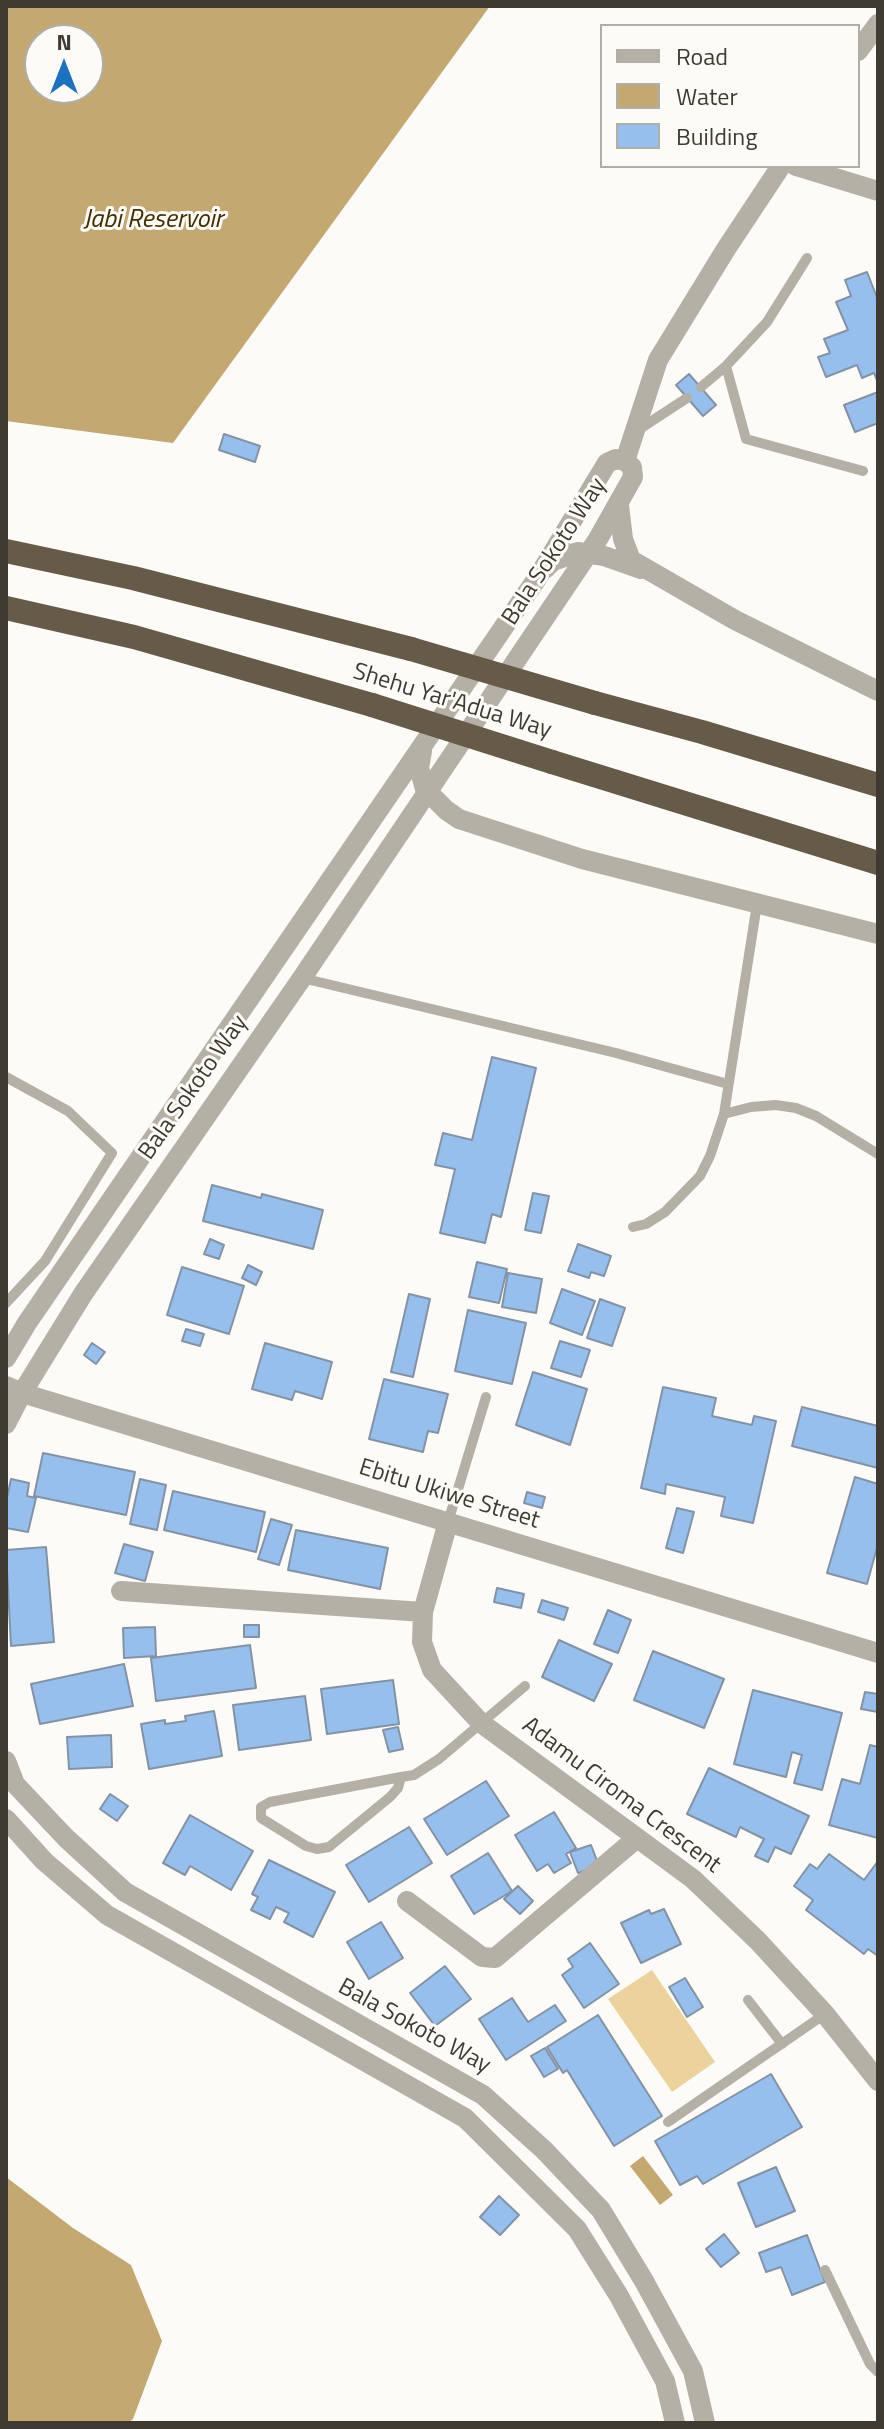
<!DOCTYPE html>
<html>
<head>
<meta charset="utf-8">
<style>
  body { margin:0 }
  #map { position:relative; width:884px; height:2429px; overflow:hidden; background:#fdfbf7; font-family:"Titillium Web",sans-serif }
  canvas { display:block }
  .frame { position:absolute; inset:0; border:8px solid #3f3b32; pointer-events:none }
  .legend { position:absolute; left:600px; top:24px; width:260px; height:144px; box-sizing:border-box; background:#fdfbf7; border:2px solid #b1aea8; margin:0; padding:10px 14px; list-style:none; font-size:24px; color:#3f3b32 }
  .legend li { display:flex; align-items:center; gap:16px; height:40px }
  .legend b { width:40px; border:2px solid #b1aea8 }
  .north { position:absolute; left:24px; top:24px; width:80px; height:80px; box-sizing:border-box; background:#fdfbf7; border:2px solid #b1aea8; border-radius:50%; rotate:0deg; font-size:22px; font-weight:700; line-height:32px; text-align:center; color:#3f3b32 }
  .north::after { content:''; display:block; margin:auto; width:28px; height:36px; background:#1e71bf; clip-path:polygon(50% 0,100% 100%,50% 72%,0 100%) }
</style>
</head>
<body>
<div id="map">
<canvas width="884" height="2429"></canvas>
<div class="frame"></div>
<ul class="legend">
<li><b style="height:10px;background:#b5b0a6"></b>Road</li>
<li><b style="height:22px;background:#c3a871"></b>Water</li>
<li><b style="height:22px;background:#96bfed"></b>Building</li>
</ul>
<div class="north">N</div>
</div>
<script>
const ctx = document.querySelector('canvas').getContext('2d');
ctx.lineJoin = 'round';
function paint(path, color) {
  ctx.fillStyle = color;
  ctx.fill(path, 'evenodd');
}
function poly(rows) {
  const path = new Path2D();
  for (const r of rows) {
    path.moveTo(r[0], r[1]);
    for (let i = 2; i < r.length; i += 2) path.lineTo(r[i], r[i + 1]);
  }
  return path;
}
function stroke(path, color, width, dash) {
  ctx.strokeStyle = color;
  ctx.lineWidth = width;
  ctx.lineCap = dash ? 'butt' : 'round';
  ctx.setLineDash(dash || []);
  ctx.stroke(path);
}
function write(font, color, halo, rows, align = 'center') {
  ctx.font = font + ' "Titillium Web",sans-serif';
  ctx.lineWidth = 6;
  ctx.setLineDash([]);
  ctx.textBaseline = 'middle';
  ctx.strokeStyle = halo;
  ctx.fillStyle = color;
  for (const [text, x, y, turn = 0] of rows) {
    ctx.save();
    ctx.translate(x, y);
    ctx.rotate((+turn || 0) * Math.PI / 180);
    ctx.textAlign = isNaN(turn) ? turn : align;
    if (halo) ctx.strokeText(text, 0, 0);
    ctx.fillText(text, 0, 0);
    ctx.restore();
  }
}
paint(poly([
  [652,1970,715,2062,672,2092,608,1999]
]), '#ecd39e');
paint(poly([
  [6,6,490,6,173,443,6,421],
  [40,40,88,40,88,88,40,88],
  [643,2156,673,2195,660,2205,630,2166],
  [6,2177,73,2228,131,2265,162,2341,133,2419,128,2423,6,2423]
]), '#c3a871');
const building = poly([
  [867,272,878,300,878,383,874,373,862,378,857,365,826,377,818,357,830,353,824,339,848,330,836,302,851,296,845,280,867,272],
  [689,374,716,405,703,416,676,385,689,374],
  [878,392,878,423,855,432,844,405,878,392],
  [224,434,260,446,255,462,219,450,224,434],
  [492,1057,536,1068,501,1217,492,1214,485,1243,440,1233,455,1169,435,1165,443,1133,472,1140,492,1057],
  [212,1185,261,1198,262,1194,323,1210,313,1249,203,1221,212,1185],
  [533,1193,549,1196,541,1233,525,1230,533,1193],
  [210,1239,224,1245,219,1259,204,1254,210,1239],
  [578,1244,611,1256,604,1276,591,1272,589,1278,568,1271,578,1244],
  [477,1262,507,1269,499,1303,469,1297,477,1262],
  [248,1265,262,1272,256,1285,242,1278,248,1265],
  [182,1267,244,1286,229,1334,167,1315,182,1267],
  [508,1273,542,1279,536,1313,502,1307,508,1273],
  [562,1289,595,1301,582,1335,550,1323,562,1289],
  [409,1294,430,1299,413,1377,391,1372,409,1294],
  [600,1299,625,1308,612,1346,587,1338,600,1299],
  [468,1310,526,1323,512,1384,455,1371,468,1310],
  [186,1329,204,1334,200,1346,182,1341,186,1329],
  [560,1341,590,1350,581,1377,551,1368,560,1341],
  [92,1343,105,1352,96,1364,84,1355,92,1343],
  [265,1343,332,1362,322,1399,295,1391,292,1400,252,1389,265,1343],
  [533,1372,587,1389,570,1445,516,1425,533,1372],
  [384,1379,448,1394,438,1433,428,1431,423,1452,369,1439,384,1379],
  [663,1387,716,1398,712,1416,752,1425,754,1416,776,1421,753,1523,721,1516,725,1497,666,1484,665,1494,641,1488,663,1387],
  [802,1407,878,1426,878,1468,792,1446,802,1407],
  [43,1453,135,1472,126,1515,34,1496,43,1453],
  [855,1477,878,1484,878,1544,867,1584,827,1573,855,1477],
  [11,1479,29,1483,27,1496,36,1498,28,1532,6,1528,6,1502,11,1479],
  [140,1479,166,1485,157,1530,130,1524,140,1479],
  [173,1491,265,1512,256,1552,164,1530,173,1491],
  [527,1492,545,1497,542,1508,524,1503,527,1492],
  [677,1508,694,1512,683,1553,666,1548,677,1508],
  [271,1519,292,1525,279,1565,258,1559,271,1519],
  [296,1530,388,1548,380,1589,288,1570,296,1530],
  [124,1544,153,1552,145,1581,115,1573,124,1544],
  [46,1547,54,1642,11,1646,6,1550,46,1547],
  [497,1588,524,1594,521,1608,494,1602,497,1588],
  [542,1600,568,1608,564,1620,538,1612,542,1600],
  [608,1610,631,1620,618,1653,594,1644,608,1610],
  [244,1625,259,1625,259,1637,244,1637,244,1625],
  [155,1627,156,1656,124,1658,123,1628,155,1627],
  [559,1640,612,1664,594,1701,542,1677,559,1640],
  [250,1645,256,1688,156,1701,151,1658,250,1645],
  [653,1651,724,1679,704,1728,634,1700,653,1651],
  [124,1664,133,1706,40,1724,31,1684,124,1664],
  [393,1680,399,1724,327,1734,321,1689,393,1680],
  [753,1690,842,1713,822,1790,794,1783,802,1755,792,1752,786,1777,734,1764,753,1690],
  [865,1692,878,1694,878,1712,861,1709,865,1692],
  [305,1696,311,1740,239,1750,233,1705,305,1696],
  [214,1711,222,1756,149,1769,141,1724,165,1720,165,1724,186,1721,185,1716,214,1711],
  [398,1727,403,1749,389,1752,383,1730,398,1727],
  [111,1735,112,1767,69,1769,67,1737,111,1735],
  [870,1745,878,1747,878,1838,829,1825,842,1779,860,1784,870,1745],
  [709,1768,809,1816,791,1854,775,1847,768,1862,755,1856,764,1839,740,1827,736,1837,687,1814,709,1768],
  [486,1781,509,1816,447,1855,424,1819,486,1781],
  [110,1794,128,1806,117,1821,100,1809,110,1794],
  [554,1812,576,1848,566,1854,571,1863,554,1873,548,1864,537,1871,515,1835,554,1812],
  [190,1815,253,1851,231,1890,190,1866,185,1875,163,1863,190,1815],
  [409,1827,432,1863,369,1902,346,1865,409,1827],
  [591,1845,599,1866,578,1873,570,1852,591,1845],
  [488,1853,512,1891,474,1914,451,1876,488,1853],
  [829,1854,864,1880,878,1861,878,1956,868,1949,864,1954,806,1910,813,1900,794,1886,810,1864,817,1869,829,1854],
  [269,1860,335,1892,313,1937,284,1922,289,1913,276,1907,270,1919,251,1910,258,1897,252,1894,269,1860],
  [518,1886,533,1901,520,1914,504,1899,518,1886],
  [664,1909,681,1944,641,1963,621,1923,649,1910,651,1914,664,1909],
  [381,1922,403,1958,369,1979,347,1942,381,1922],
  [590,1943,619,1984,584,2008,562,1975,573,1967,568,1959,590,1943],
  [445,1966,471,1999,435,2026,410,1993,445,1966],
  [685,1978,703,2007,687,2017,669,1987,685,1978],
  [512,1998,528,2022,555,2005,566,2021,506,2060,479,2019,512,1998],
  [598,2015,662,2116,614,2146,567,2070,563,2073,547,2047,598,2015],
  [545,2048,558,2069,544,2077,531,2056,545,2048],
  [771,2074,802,2127,703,2184,697,2176,680,2185,655,2141,771,2074],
  [776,2167,795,2211,756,2227,738,2183,776,2167],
  [499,2196,519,2215,500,2235,480,2217,499,2196],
  [724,2234,739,2253,721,2267,706,2249,724,2234],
  [807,2235,825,2282,792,2295,781,2267,766,2272,759,2253,807,2235]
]);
paint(building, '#96bfed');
stroke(building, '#8393a5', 2);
stroke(poly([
  [726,366,746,439,863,471],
  [701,387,726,366,767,322,807,258],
  [638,430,687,398],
  [302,978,616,1053,728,1084],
  [6,1077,68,1111,112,1153,45,1261,6,1303],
  [724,1114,751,1107,776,1105,796,1108,816,1116,878,1154],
  [633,1227,646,1224,665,1212,700,1176,710,1156,724,1114,757,904],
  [448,1522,486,1397],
  [401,1777,398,1788,390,1797,329,1847,317,1849,306,1846,261,1818,261,1807,270,1802,401,1777,414,1775,439,1759,525,1686],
  [748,2000,782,2044],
  [668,2122,825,2014],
  [825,2270,870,2364,878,2372]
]), '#b5b0a6', 10);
stroke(poly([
  [858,51,878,24],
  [796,166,878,191],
  [625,461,658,360,726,249,781,166],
  [6,1386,22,1393,878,1653],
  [448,1522,423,1612,422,1642,432,1670,481,1723,693,1879,758,1941,825,2014,878,2081],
  [121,1591,423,1612],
  [407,1901,482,1957,495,1958,637,1838]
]), '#b5b0a6', 20);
stroke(poly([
  [619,505,623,539,631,560,735,620,878,691],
  [545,569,553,561,578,552,604,556,641,569],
  [422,751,419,768,425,789,446,810,459,819,582,859,878,934],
  [6,1358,27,1323,538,577,607,463,616,459,625,461,632,467,633,477,598,539,302,978,83,1294,22,1393,6,1424],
  [6,1761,15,1784,66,1838,125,1892,483,2095,544,2150,601,2210,644,2281,693,2371,705,2423],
  [6,1819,44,1861,107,1915,465,2118,577,2229,619,2296,665,2381,675,2423]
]), '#b5b0a6', 20);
stroke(poly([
  [6,551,133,578,411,649],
  [6,608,134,637,372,705],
  [595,703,702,732,878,785],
  [552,762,878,863]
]), '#655b48', 24);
stroke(poly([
  [411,649,595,703],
  [372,705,552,762]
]), '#655b48', 24);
write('24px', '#3f3b32', '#fdfbf7', [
  ["Bala Sokoto Way",555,552,-57],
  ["Shehu Yar'Adua Way",452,702,17],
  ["Bala Sokoto Way",194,1088,-55],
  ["Ebitu Ukiwe Street",449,1495,17],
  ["Adamu Ciroma Crescent",621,1796,37],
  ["Bala Sokoto Way",414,2027,29]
]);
write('italic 26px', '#422f00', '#fdfbf7', [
  ["Jabi Reservoir",153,221]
]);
</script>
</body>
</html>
